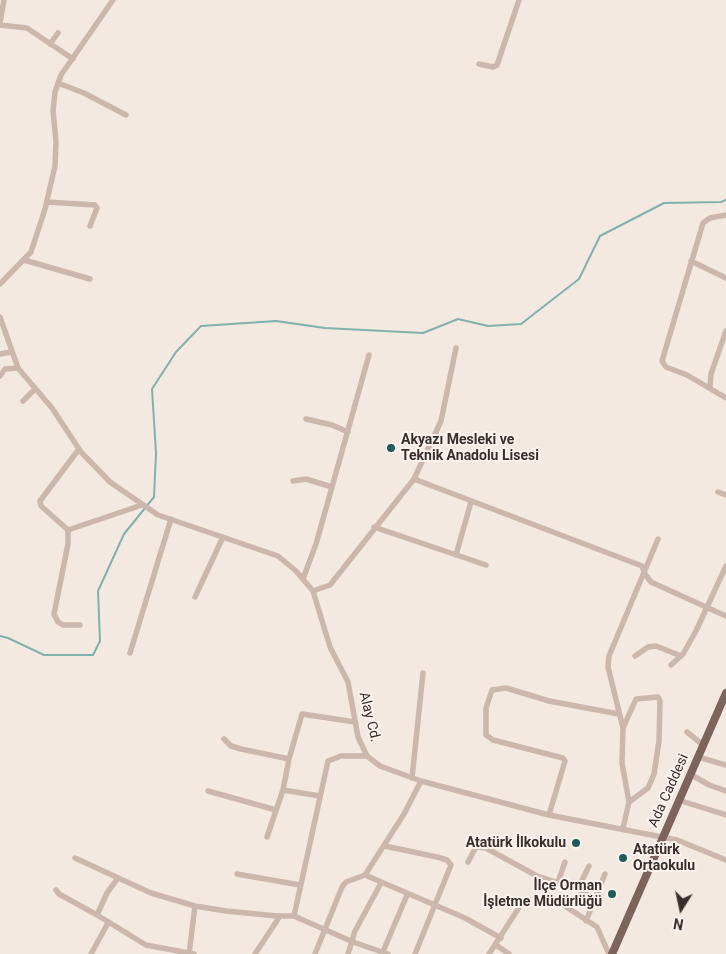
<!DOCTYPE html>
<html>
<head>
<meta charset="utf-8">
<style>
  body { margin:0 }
  #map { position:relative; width:726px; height:954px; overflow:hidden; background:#f3e9e1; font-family:Roboto,sans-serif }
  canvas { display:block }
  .north { position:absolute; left:656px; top:884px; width:50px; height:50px; -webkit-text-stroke:4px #fbf3ee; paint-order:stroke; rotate:190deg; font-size:14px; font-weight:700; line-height:20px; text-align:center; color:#3a2e2b }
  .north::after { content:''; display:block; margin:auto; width:18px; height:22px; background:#3a2e2b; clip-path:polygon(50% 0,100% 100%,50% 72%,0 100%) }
</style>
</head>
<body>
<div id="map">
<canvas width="726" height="954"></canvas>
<div class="north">N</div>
</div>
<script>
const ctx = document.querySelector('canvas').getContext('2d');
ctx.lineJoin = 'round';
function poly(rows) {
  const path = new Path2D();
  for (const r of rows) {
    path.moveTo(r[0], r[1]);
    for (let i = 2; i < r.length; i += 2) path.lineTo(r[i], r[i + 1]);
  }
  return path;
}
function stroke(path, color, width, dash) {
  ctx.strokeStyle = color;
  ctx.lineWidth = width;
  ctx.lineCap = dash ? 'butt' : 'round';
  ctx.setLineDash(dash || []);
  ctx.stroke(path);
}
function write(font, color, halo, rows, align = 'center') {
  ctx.font = font + ' Roboto,sans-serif';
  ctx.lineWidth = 4;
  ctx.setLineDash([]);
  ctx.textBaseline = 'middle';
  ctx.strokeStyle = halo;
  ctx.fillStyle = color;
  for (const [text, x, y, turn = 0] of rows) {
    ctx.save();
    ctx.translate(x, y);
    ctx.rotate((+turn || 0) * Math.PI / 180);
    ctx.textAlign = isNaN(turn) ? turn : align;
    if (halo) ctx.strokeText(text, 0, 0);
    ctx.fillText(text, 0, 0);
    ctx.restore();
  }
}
stroke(poly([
  [0,636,8,638,44,655,93,655,100,641,98,591,124,534,154,497,156,453,152,389,176,352,201,326,276,321,325,328,423,333,458,319,488,326,521,324,579,279,600,236,664,203,721,202,726,200]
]), '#80b1ad', 2);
stroke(poly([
  [0,23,4,0],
  [0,25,27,28,73,59],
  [50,44,58,33],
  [479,64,493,67,497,65,519,0],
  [58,83,84,93,126,115],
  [47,202,95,205,97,208,90,226],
  [726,215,710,218,703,223,662,361,666,367,687,375,726,398],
  [24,260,90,279],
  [691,261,726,278],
  [0,284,31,252,45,209,55,166,56,141,53,111,55,92,61,75,113,0],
  [0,317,18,368,52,408,81,452,110,482,158,515,278,556,296,571,313,591,330,647,348,682,358,737,367,756,380,766,421,781,549,815,677,840,726,860],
  [0,354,11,352],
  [0,376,5,369,18,368],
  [710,387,711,374,726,331],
  [23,401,35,389],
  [306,419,332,425,348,432],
  [79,449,40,501,41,506,68,530,68,544,54,614,58,622,63,625,80,625],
  [414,479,642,566,645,574,651,582,726,616],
  [293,481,306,479,332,487],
  [718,492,726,495],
  [374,527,486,565],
  [68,530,142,505],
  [456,555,471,502],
  [303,579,316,544,369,355],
  [313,591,330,585,414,479,441,421,456,348],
  [195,597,223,537],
  [130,653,171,519],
  [635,656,648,647,656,646,681,656],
  [671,665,683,654,696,631,726,566],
  [623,728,636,699,658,697,660,701,659,741,654,774,648,788,629,802],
  [687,732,703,745],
  [224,739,231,746,241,749,289,759],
  [698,757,726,765],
  [690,774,709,785,726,791],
  [412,778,423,673],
  [283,790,320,796],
  [208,791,276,810],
  [678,800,726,815],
  [549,815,565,761,563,758,493,740,486,735,486,708,492,690,506,688,549,701,619,714],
  [623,828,629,802,622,763,623,728,608,667,609,656,658,539],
  [267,837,283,790,289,759,302,714,355,722],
  [385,846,437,857,447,860,451,865,415,954],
  [75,858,151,893,195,906,226,911,277,916,294,916,353,942,388,954],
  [468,862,476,847,486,848,537,876,539,884,548,895,597,927,609,954],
  [237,874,300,885],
  [365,875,465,918,501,938],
  [537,876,578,889,595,899],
  [558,882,565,862],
  [578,889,589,866],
  [56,890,59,894,97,915,107,893,118,878],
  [97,915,146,945,194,954],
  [294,916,328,761,341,756,367,756],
  [586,921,605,874],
  [496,945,509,954],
  [91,954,108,923],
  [189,954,195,906],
  [255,954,280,916],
  [315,954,342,887,346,882,365,875,404,814,421,781],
  [348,954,355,931,381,883],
  [382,954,407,895],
  [489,954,520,906]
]), '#ccb7ac', 5.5);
stroke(poly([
  [612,954,726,693]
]), '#7c635c', 8);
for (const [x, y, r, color] of [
  [391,448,5,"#205c59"],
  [576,843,5,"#205c59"],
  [623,858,5,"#205c59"],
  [612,894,5,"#205c59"]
]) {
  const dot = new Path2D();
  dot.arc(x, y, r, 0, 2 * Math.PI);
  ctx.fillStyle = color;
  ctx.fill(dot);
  stroke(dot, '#fbf3ee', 2);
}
write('bold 14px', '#3a2e2b', '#fbf3ee', [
  ["Akyazı Mesleki ve",401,440],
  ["Teknik Anadolu Lisesi",401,456],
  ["Atatürk İlkokulu",566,843,"right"],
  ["Atatürk",633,850],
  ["Ortaokulu",633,866],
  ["İlçe Orman",602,886,"right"],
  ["İşletme Müdürlüğü",602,902,"right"]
], 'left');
write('14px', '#3a2e2b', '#fbf3ee', [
  ["Alay Cd.",369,717,76],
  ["Ada Caddesi",669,791,-66]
]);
</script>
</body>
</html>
